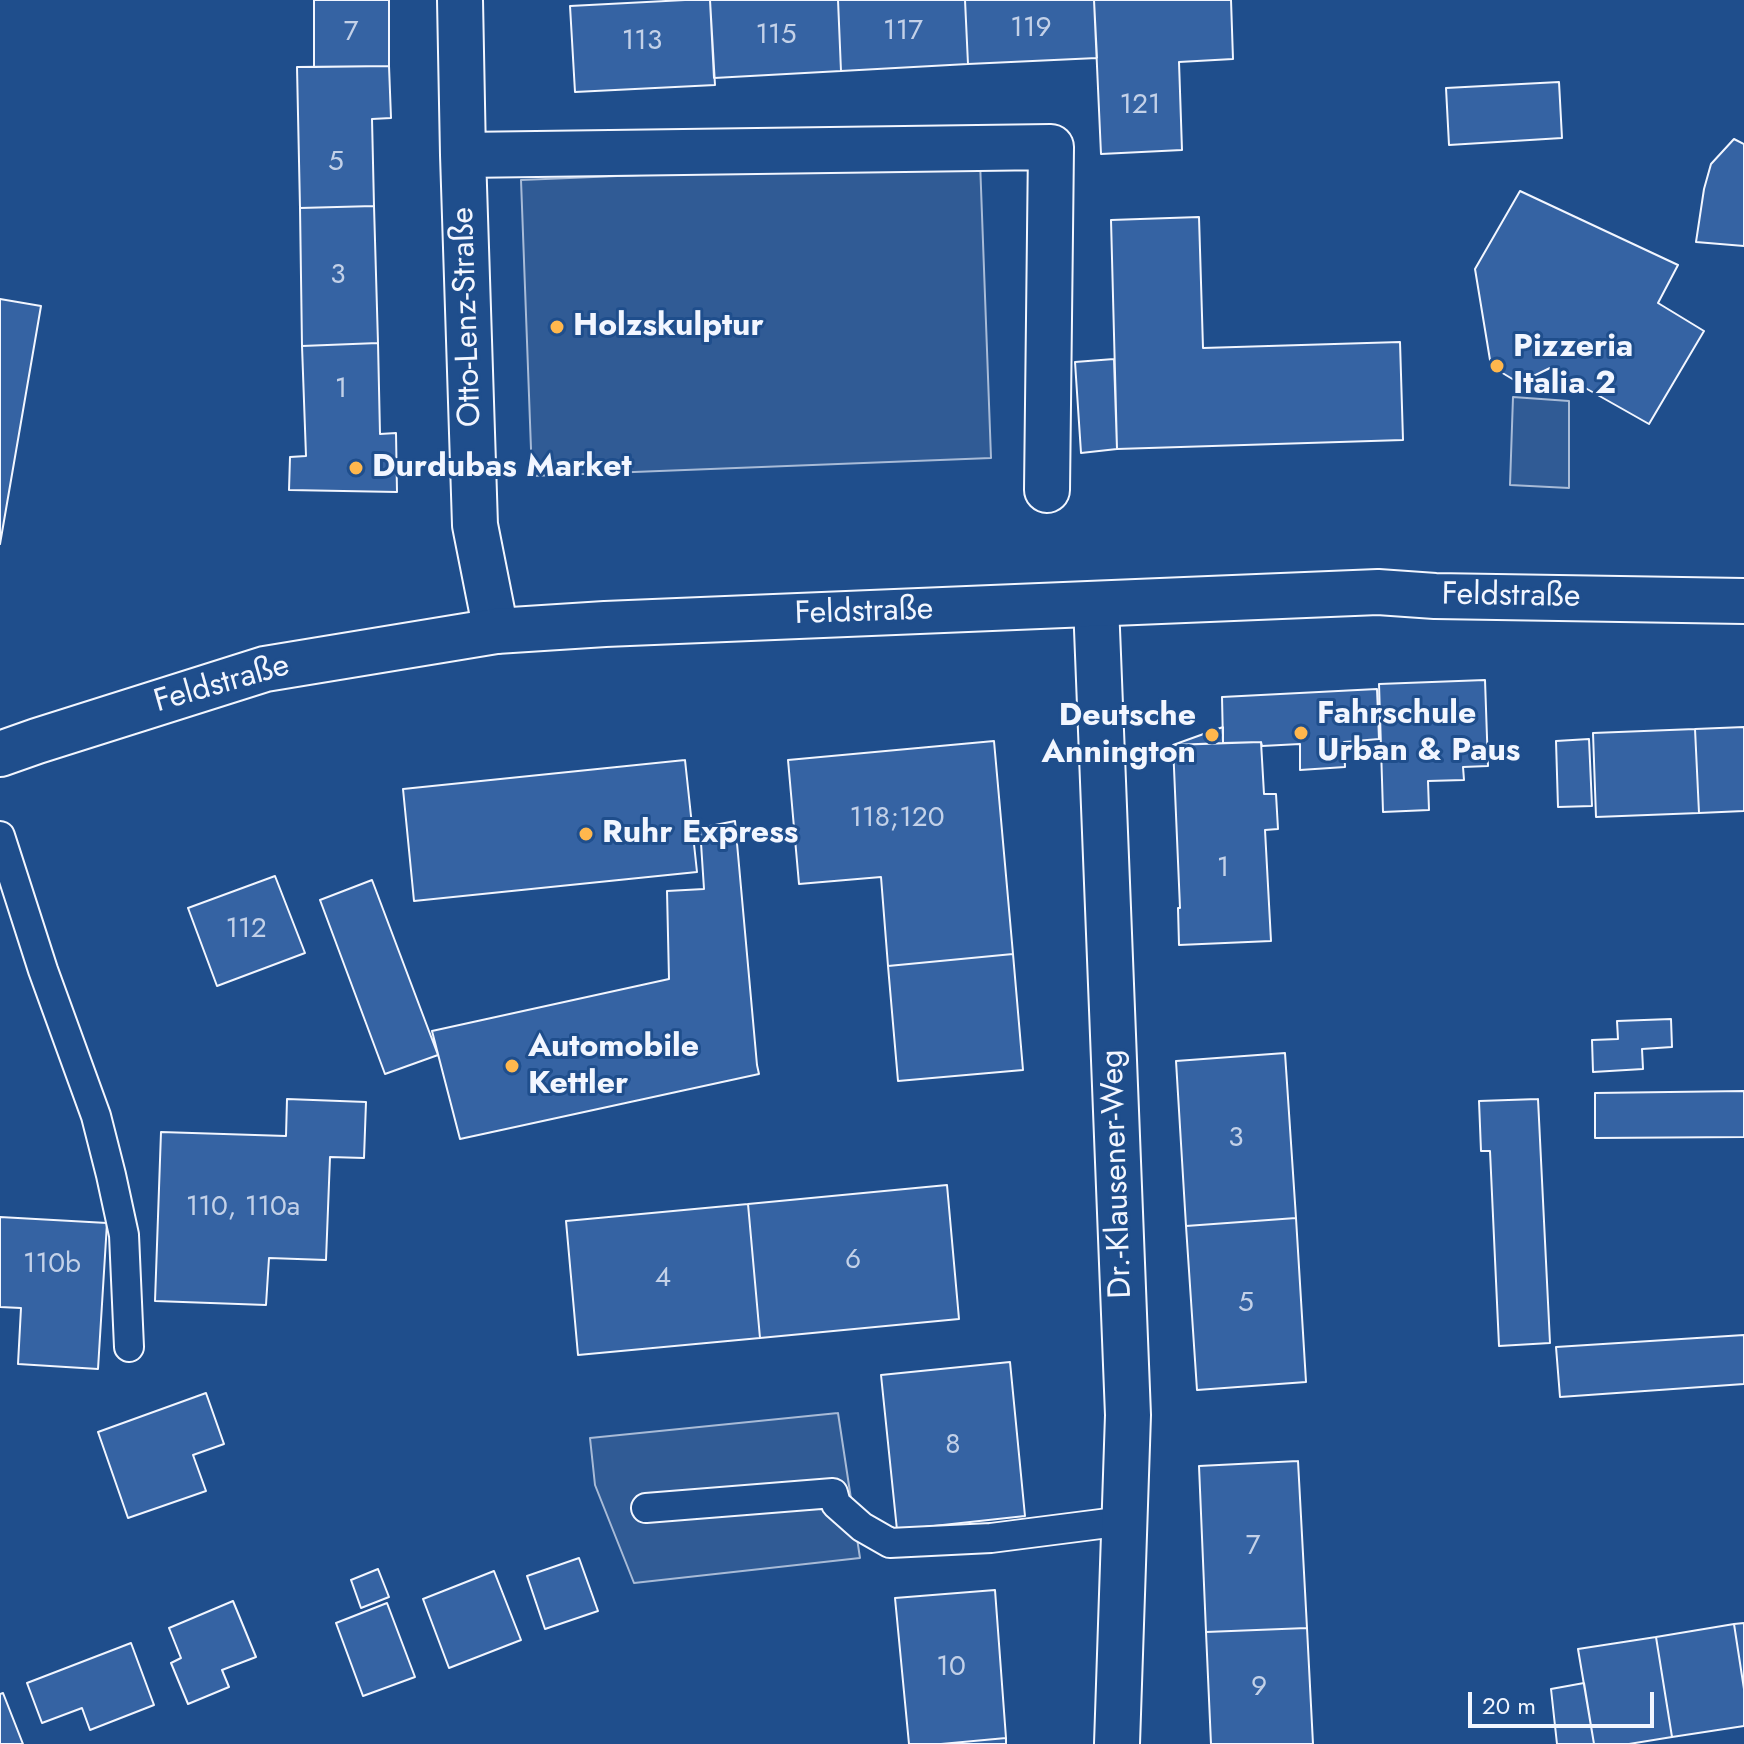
<!DOCTYPE html>
<html>
<head>
<meta charset="utf-8">
<style>
  body { margin:0 }
  #map { position:relative; width:1744px; height:1744px; overflow:hidden; background:#1f4e8c; font-family:Jost,sans-serif }
  canvas { display:block }
  .scale { position:absolute; left:1468px; top:1692px; width:186px; height:36px; box-sizing:border-box; border:4px solid #f2f6ff; border-top:0; padding-left:10px; font-size:24px; line-height:28px; white-space:nowrap; color:#f2f6ff; -webkit-text-stroke:6px #1f4e8c; paint-order:stroke }
</style>
</head>
<body>
<div id="map">
<canvas width="1744" height="1744"></canvas>
<div class="scale">20 m</div>
</div>
<script>
const ctx = document.querySelector('canvas').getContext('2d');
ctx.lineJoin = 'round';
function paint(path, color) {
  ctx.fillStyle = color;
  ctx.fill(path, 'evenodd');
}
function poly(rows) {
  const path = new Path2D();
  for (const r of rows) {
    path.moveTo(r[0], r[1]);
    for (let i = 2; i < r.length; i += 2) path.lineTo(r[i], r[i + 1]);
  }
  return path;
}
function stroke(path, color, width, dash) {
  ctx.strokeStyle = color;
  ctx.lineWidth = width;
  ctx.lineCap = dash ? 'butt' : 'round';
  ctx.setLineDash(dash || []);
  ctx.stroke(path);
}
function write(font, color, halo, rows, align = 'center') {
  ctx.font = font + ' Jost,sans-serif';
  ctx.lineWidth = 6;
  ctx.setLineDash([]);
  ctx.textBaseline = 'middle';
  ctx.strokeStyle = halo;
  ctx.fillStyle = color;
  for (const [text, x, y, turn = 0] of rows) {
    ctx.save();
    ctx.translate(x, y);
    ctx.rotate((+turn || 0) * Math.PI / 180);
    ctx.textAlign = isNaN(turn) ? turn : align;
    if (halo) ctx.strokeText(text, 0, 0);
    ctx.fillText(text, 0, 0);
    ctx.restore();
  }
}
const built = poly([
  [980,161,991,458,532,476,521,180,980,161],
  [1513,397,1569,401,1569,488,1510,485,1513,397],
  [838,1413,860,1558,634,1583,595,1485,590,1438,838,1413]
]);
paint(built, '#305b95');
stroke(built, '#a8bbd7', 2);
const building = poly([
  [314,0,389,0,389,66,314,67,314,0],
  [685,0,710,0,715,85,575,92,570,6,685,0],
  [710,0,838,0,841,71,714,78,710,0],
  [838,0,965,0,968,64,841,71,838,0],
  [965,0,1094,0,1097,58,968,64,965,0],
  [1094,0,1231,0,1233,59,1179,62,1182,150,1101,154,1094,0],
  [389,66,391,118,372,119,374,206,300,208,297,67,389,66],
  [1559,82,1562,138,1449,145,1446,88,1559,82],
  [1734,139,1744,144,1744,246,1696,242,1704,189,1711,164,1734,139],
  [1520,191,1678,265,1658,303,1704,331,1649,424,1550,368,1519,383,1491,366,1475,269,1520,191],
  [374,206,378,343,302,346,300,208,374,206],
  [1199,217,1203,348,1400,342,1403,440,1117,449,1111,220,1199,217],
  [0,299,41,306,0,544,0,299],
  [378,343,380,434,396,433,397,492,289,490,290,457,306,456,302,346,378,343],
  [1114,359,1117,449,1081,453,1075,362,1114,359],
  [1485,680,1488,766,1463,767,1464,780,1428,781,1429,810,1383,812,1379,684,1485,680],
  [1377,689,1379,739,1344,742,1345,767,1300,770,1300,744,1262,746,1261,742,1223,743,1222,697,1377,689],
  [1223,727,1223,743,1173,745,1223,727],
  [1744,727,1744,811,1699,813,1695,729,1744,727],
  [1695,729,1699,813,1596,817,1593,733,1695,729],
  [1589,739,1592,806,1558,807,1556,741,1589,739],
  [994,741,1013,954,888,966,881,877,799,884,788,760,994,741],
  [1261,742,1264,794,1276,794,1278,829,1265,830,1271,941,1179,945,1178,908,1180,908,1173,745,1261,742],
  [685,760,697,872,414,901,403,789,685,760],
  [735,821,757,1065,759,1074,460,1139,432,1031,669,979,667,891,704,889,700,828,735,821],
  [275,876,305,953,217,986,188,908,275,876],
  [372,880,438,1055,385,1074,320,900,372,880],
  [1013,954,1023,1070,898,1081,888,966,1013,954],
  [1671,1019,1672,1047,1642,1049,1643,1069,1593,1072,1592,1040,1618,1039,1617,1021,1671,1019],
  [1285,1053,1296,1218,1186,1226,1176,1061,1285,1053],
  [1744,1091,1744,1137,1595,1138,1595,1093,1744,1091],
  [287,1099,366,1102,364,1158,330,1157,326,1260,269,1258,266,1305,155,1301,161,1132,286,1136,287,1099],
  [1538,1099,1550,1343,1499,1346,1490,1151,1481,1151,1479,1101,1538,1099],
  [947,1185,959,1319,760,1338,748,1204,947,1185],
  [748,1204,760,1338,578,1355,566,1221,748,1204],
  [0,1217,107,1223,98,1369,18,1364,21,1308,0,1307,0,1217],
  [1296,1218,1306,1382,1197,1390,1186,1226,1296,1218],
  [1744,1335,1744,1384,1560,1397,1556,1347,1744,1335],
  [1010,1362,1025,1516,897,1530,881,1375,1010,1362],
  [206,1393,224,1444,193,1455,206,1491,128,1518,98,1432,206,1393],
  [1298,1461,1307,1628,1206,1632,1199,1466,1298,1461],
  [579,1558,598,1611,545,1629,527,1576,579,1558],
  [378,1569,389,1597,361,1608,351,1580,378,1569],
  [494,1571,521,1640,449,1668,423,1599,494,1571],
  [995,1590,1006,1738,941,1744,909,1744,895,1598,995,1590],
  [233,1601,256,1657,222,1670,229,1687,188,1704,171,1663,181,1658,169,1628,233,1601],
  [387,1603,415,1677,363,1696,336,1623,387,1603],
  [1744,1623,1744,1689,1734,1624,1744,1623],
  [1734,1624,1744,1689,1744,1726,1672,1737,1656,1637,1734,1624],
  [1307,1628,1313,1744,1211,1744,1206,1632,1307,1628],
  [1656,1637,1672,1737,1629,1744,1594,1744,1578,1649,1656,1637],
  [131,1643,154,1705,90,1730,82,1708,42,1723,27,1683,131,1643],
  [1584,1683,1594,1744,1557,1744,1551,1689,1584,1683],
  [3,1693,23,1744,0,1744,0,1694,3,1693],
  [1006,1738,1006,1744,941,1744,1006,1738]
]);
paint(building, '#3563a3');
stroke(building, '#f2f6ff', 2);
const service = poly([
  [0,836,43,970,96,1116,111,1175,124,1235,129,1347],
  [646,1508,833,1493,836,1504,862,1527,890,1543,991,1538,1124,1521]
]);
const minor = poly([
  [460,0,463,155,475,525,496,631],
  [463,155,1051,147,1047,490],
  [1096,604,1128,1415,1117,1744]
]);
const secondary = poly([
  [0,754,37,741,265,669,496,631,605,624,1378,592,1435,596,1744,601]
]);
stroke(service, '#f2f6ff', 32);
stroke(minor, '#f2f6ff', 48);
stroke(secondary, '#f2f6ff', 48);
stroke(service, '#1f4e8c', 28);
stroke(minor, '#1f4e8c', 44);
stroke(secondary, '#1f4e8c', 44);
for (const [x, y, r, color] of [
  [557,327,8,"#ffb74d"],
  [1497,366,8,"#ffb74d"],
  [356,468,8,"#ffb74d"],
  [1301,733,8,"#ffb74d"],
  [1212,735,8,"#ffb74d"],
  [586,834,8,"#ffb74d"],
  [512,1066,8,"#ffb74d"]
]) {
  const dot = new Path2D();
  dot.arc(x, y, r, 0, 2 * Math.PI);
  ctx.fillStyle = color;
  ctx.fill(dot);
  stroke(dot, '#1f4e8c', 3);
}
write('28px', '#c3d1e8', null, [
  ["119",1031,29],
  ["117",903,32],
  ["7",351,33],
  ["115",776,36],
  ["113",642,42],
  ["121",1140,106],
  ["5",336,163],
  ["3",338,276],
  ["1",341,390],
  ["118;120",897,819],
  ["1",1223,869],
  ["112",246,930],
  ["3",1236,1139],
  ["110, 110a",243,1208],
  ["6",853,1261],
  ["110b",52,1265],
  ["4",663,1279],
  ["5",1246,1304],
  ["8",953,1446],
  ["7",1253,1547],
  ["10",951,1668],
  ["9",1259,1688]
]);
write('32px', '#f2f6ff', '#1f4e8c', [
  ["Otto-Lenz-Straße",468,317,-92],
  ["Feldstraße",1511,597,1],
  ["Feldstraße",864,613,-2],
  ["Feldstraße",222,685,-16],
  ["Dr.-Klausener-Weg",1118,1174,-92]
]);
write('bold 32px', '#f2f6ff', '#1f4e8c', [
  ["Holzskulptur",573,327],
  ["Pizzeria",1513,348],
  ["Italia 2",1513,385],
  ["Durdubas Market",372,468],
  ["Fahrschule",1317,715],
  ["Urban & Paus",1317,752],
  ["Deutsche",1196,717,"right"],
  ["Annington",1196,754,"right"],
  ["Ruhr Express",602,834],
  ["Automobile",528,1048],
  ["Kettler",528,1085]
], 'left');
</script>
</body>
</html>
